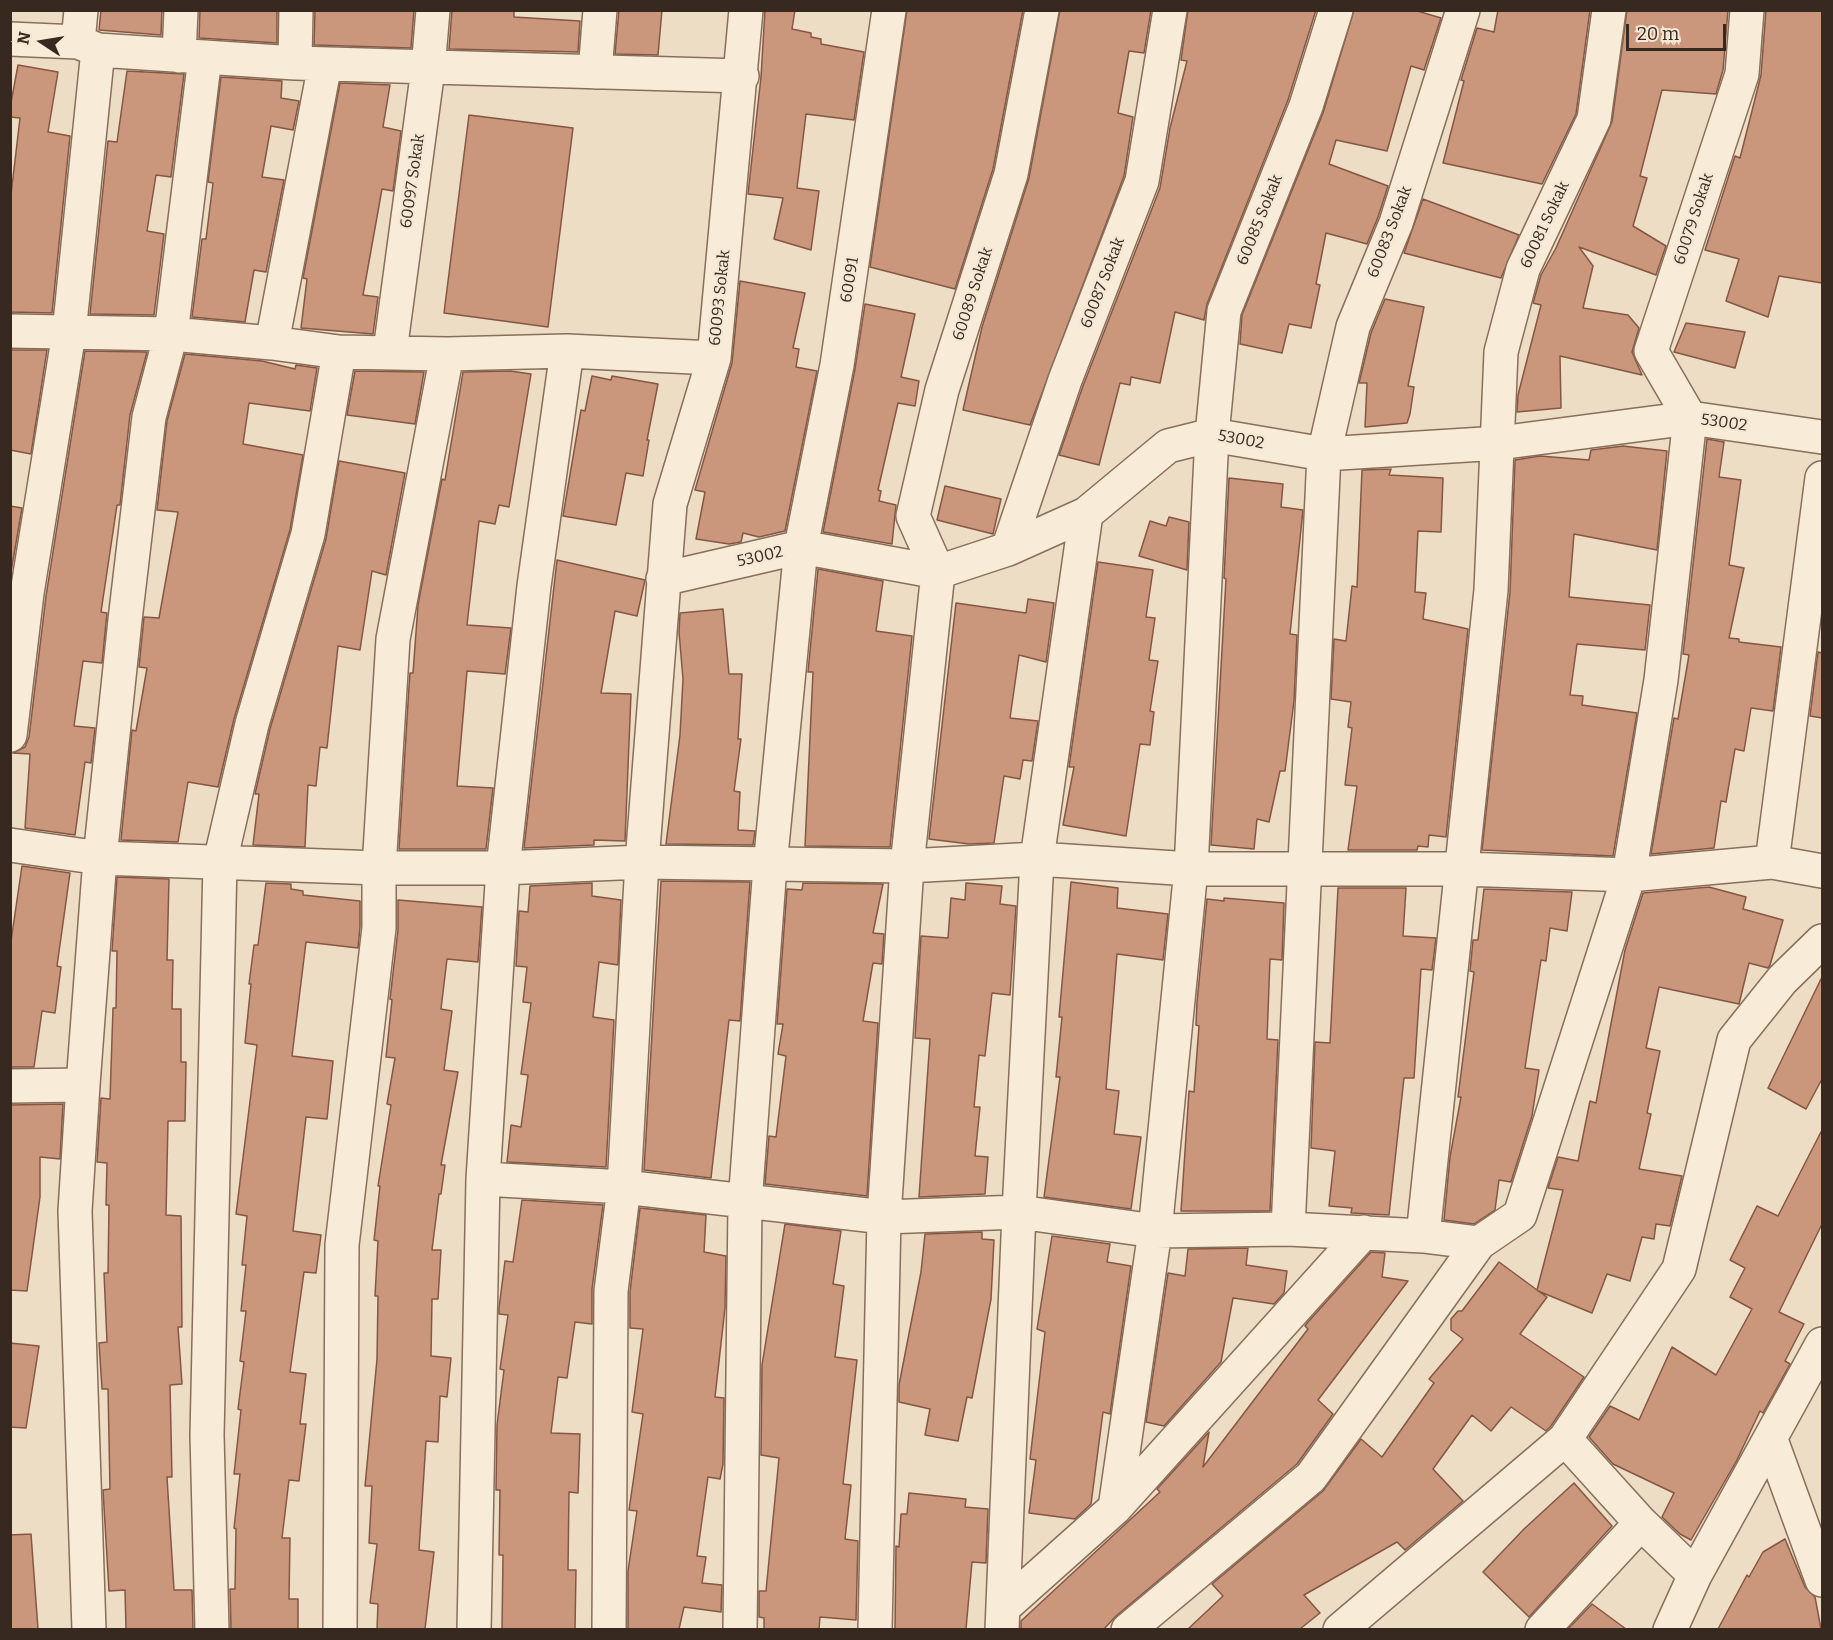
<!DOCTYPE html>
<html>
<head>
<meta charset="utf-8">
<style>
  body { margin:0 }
  #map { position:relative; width:1833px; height:1640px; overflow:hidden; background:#edddc5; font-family:Bitter,serif }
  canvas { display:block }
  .frame { position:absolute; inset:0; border:12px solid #37291f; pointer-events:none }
  .north { position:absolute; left:12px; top:12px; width:60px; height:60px; -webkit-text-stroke:4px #f4e8d4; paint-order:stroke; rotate:282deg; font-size:16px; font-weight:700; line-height:24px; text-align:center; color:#37291f }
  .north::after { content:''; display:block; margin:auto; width:21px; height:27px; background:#37291f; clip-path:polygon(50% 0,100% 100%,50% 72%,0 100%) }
  .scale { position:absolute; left:1626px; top:24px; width:100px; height:27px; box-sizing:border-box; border:3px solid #37291f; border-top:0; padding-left:8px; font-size:18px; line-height:21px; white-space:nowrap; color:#37291f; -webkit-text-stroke:4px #f4e8d4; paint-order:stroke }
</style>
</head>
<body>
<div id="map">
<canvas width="1833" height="1640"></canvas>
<div class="frame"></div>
<div class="north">N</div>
<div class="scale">20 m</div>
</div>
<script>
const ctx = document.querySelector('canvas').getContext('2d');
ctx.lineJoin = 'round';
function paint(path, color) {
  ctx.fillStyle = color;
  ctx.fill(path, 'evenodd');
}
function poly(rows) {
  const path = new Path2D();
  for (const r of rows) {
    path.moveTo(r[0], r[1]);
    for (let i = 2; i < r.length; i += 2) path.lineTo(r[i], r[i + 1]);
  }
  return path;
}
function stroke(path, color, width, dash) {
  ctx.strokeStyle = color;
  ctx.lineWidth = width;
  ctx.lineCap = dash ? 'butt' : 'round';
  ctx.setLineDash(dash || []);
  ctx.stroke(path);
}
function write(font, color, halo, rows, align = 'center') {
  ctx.font = font + ' Bitter,serif';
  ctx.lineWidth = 4.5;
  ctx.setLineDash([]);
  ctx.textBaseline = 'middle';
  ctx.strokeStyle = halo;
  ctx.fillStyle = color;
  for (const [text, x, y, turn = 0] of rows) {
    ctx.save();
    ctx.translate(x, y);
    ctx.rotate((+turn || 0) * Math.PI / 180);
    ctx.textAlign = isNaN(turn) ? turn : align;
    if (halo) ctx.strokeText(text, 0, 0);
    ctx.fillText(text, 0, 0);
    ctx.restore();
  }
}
const building = poly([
  [101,10,162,10,161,35,99,30,101,10],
  [200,10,277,10,277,43,199,38,200,10],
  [315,10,414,10,411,48,314,45,315,10],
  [452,10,514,10,514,17,580,21,578,52,449,49,452,10],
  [619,10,662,10,658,55,615,54,619,10],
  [765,10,795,10,792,29,811,33,811,37,821,39,821,44,864,52,854,120,806,114,797,188,819,191,811,250,774,239,783,198,748,194,761,77,765,10],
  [907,10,1023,10,993,169,955,289,870,267,907,10],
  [1060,10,1151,10,1144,53,1129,51,1118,113,1133,117,1124,176,1030,425,963,410,982,327,1029,178,1060,10],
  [1188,10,1316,10,1288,100,1207,304,1204,320,1175,312,1160,383,1131,377,1130,385,1120,383,1099,465,1059,455,1083,386,1160,188,1170,128,1187,61,1181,60,1188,10],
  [1354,10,1414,10,1441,18,1424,70,1411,66,1387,151,1336,140,1329,164,1388,186,1378,217,1367,244,1326,233,1316,284,1320,285,1311,328,1289,324,1282,353,1240,344,1242,315,1323,113,1354,10],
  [1498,10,1590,10,1576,114,1542,184,1443,163,1464,81,1461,80,1477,28,1494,32,1498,10],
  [1627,10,1728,10,1723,70,1716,94,1662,90,1640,176,1647,178,1633,226,1666,246,1656,275,1579,247,1593,266,1583,308,1628,315,1639,328,1632,352,1642,375,1560,356,1561,408,1517,412,1518,395,1541,305,1533,303,1541,275,1556,248,1612,122,1627,10],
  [1766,10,1822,10,1822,283,1779,276,1768,317,1726,301,1739,259,1705,250,1735,156,1740,158,1754,103,1761,75,1766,10],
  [18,65,58,72,48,132,70,136,52,313,10,312,10,203,20,118,10,117,10,108,18,65],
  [127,71,184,74,171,177,156,175,147,231,164,234,154,315,90,314,108,141,117,142,127,71],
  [221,77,282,81,281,98,299,101,293,130,271,126,262,177,284,180,266,272,254,270,245,322,192,317,202,239,206,239,213,183,208,182,221,77],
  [340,83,390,85,383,127,401,131,393,191,382,189,363,295,378,297,373,334,301,328,307,279,303,278,340,83],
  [469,115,573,128,548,327,444,313,469,115],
  [1423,199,1519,235,1501,278,1404,253,1423,199],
  [740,281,805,293,793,348,799,349,796,367,817,371,785,531,759,537,743,533,741,542,729,544,696,539,705,492,695,490,732,363,740,281],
  [1385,299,1424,307,1408,386,1414,387,1410,414,1407,423,1365,427,1367,383,1359,383,1371,333,1385,299],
  [865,304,915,314,901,377,919,381,915,406,898,403,878,490,881,491,879,501,896,505,892,544,823,532,855,369,865,304],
  [1686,323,1745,332,1735,368,1674,352,1686,323],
  [10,350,47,350,31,454,10,450,10,350],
  [85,351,147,352,130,415,120,505,117,505,101,612,107,613,102,663,83,661,74,726,95,728,91,763,85,762,75,835,25,828,30,754,13,753,25,747,29,737,46,596,85,351],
  [185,354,262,361,295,369,296,365,317,368,310,411,249,403,243,444,303,455,290,530,234,719,218,787,188,782,178,842,121,840,132,730,136,731,147,668,139,667,144,617,159,618,178,512,157,510,167,421,185,354],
  [355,371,424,372,415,424,347,415,355,371],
  [510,371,531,374,509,507,499,505,495,524,479,521,467,625,511,628,505,674,467,671,457,786,493,788,486,849,399,849,409,687,410,673,413,673,418,605,442,479,445,480,463,372,510,371],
  [592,376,611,380,612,376,658,384,647,440,649,440,643,476,626,473,616,525,563,516,581,410,585,411,592,376],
  [1707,439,1724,442,1719,477,1741,480,1729,565,1744,568,1729,638,1739,639,1739,642,1781,647,1773,711,1751,708,1744,751,1735,749,1726,802,1721,801,1714,848,1651,854,1674,718,1678,719,1689,655,1683,654,1707,439],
  [1623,446,1667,451,1657,550,1574,534,1569,597,1650,605,1645,650,1577,644,1570,695,1583,696,1582,705,1637,713,1613,856,1482,850,1510,592,1515,460,1540,456,1589,460,1591,450,1623,446],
  [339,461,405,473,386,575,372,571,360,650,338,646,327,748,320,747,316,786,308,785,305,847,253,845,259,794,255,794,270,729,326,539,339,461],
  [1391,469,1389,475,1443,478,1441,532,1418,531,1415,592,1426,593,1423,619,1468,629,1446,837,1429,835,1428,847,1418,846,1417,850,1348,850,1357,786,1345,785,1352,728,1348,727,1351,702,1331,699,1334,639,1346,641,1352,586,1357,587,1362,470,1391,469],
  [1229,478,1283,484,1281,507,1303,510,1290,634,1297,635,1294,701,1285,771,1280,771,1269,822,1257,819,1254,849,1211,845,1226,579,1224,578,1229,478],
  [945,486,1001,499,993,534,937,520,945,486],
  [10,506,22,508,10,578,10,506],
  [1169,517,1189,522,1187,570,1139,556,1150,521,1166,526,1169,517],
  [557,560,645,580,637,616,615,611,601,693,631,694,625,841,594,840,594,845,524,848,557,560],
  [1098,562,1153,570,1146,617,1155,618,1149,660,1158,661,1150,711,1154,712,1150,745,1140,744,1126,836,1063,825,1074,767,1069,767,1098,562],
  [818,569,883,581,876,631,912,636,890,847,805,846,813,672,808,672,818,569],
  [1028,599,1054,603,1046,662,1019,655,1010,718,1038,721,1032,761,1023,760,1020,779,1004,776,994,843,969,844,929,839,956,603,1026,613,1028,599],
  [723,609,729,674,742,674,738,739,741,739,734,791,740,792,738,830,755,831,753,845,666,844,680,735,683,679,679,632,680,613,723,609],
  [1818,652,1822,653,1822,718,1810,716,1818,652],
  [22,866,70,873,57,966,61,967,55,1013,42,1011,34,1067,10,1067,10,948,22,866],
  [117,877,169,879,167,960,173,960,172,1009,181,1009,181,1062,186,1062,185,1121,168,1121,166,1215,181,1216,182,1327,178,1327,182,1384,170,1385,172,1477,167,1477,174,1590,192,1590,193,1629,126,1629,125,1590,109,1591,103,1490,110,1489,108,1389,102,1389,99,1343,107,1342,104,1273,108,1273,109,1205,106,1205,107,1163,97,1162,101,1098,110,1099,113,1008,116,1008,117,951,112,951,117,877],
  [661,881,750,882,740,1021,729,1020,711,1178,644,1170,661,881],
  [1071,882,1118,888,1117,908,1168,914,1163,960,1117,954,1106,1089,1119,1091,1114,1134,1141,1137,1131,1209,1044,1197,1060,1077,1056,1077,1062,1017,1059,1017,1071,882],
  [266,883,291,884,291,889,303,891,303,895,360,901,360,927,358,948,306,942,292,1056,333,1061,327,1119,306,1117,293,1231,321,1235,316,1273,304,1272,290,1372,306,1374,300,1424,306,1424,299,1481,289,1480,282,1538,290,1538,289,1599,298,1599,298,1629,231,1629,230,1589,235,1589,236,1529,234,1528,240,1474,234,1474,241,1410,238,1409,244,1362,240,1361,246,1311,241,1311,246,1265,242,1265,247,1216,236,1214,257,1045,245,1043,251,984,249,984,254,945,258,945,266,883],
  [592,883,592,896,621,900,618,965,599,962,593,1017,614,1020,606,1167,507,1162,511,1125,521,1127,528,1075,521,1074,531,1003,523,1002,527,967,516,966,519,911,528,912,530,886,592,883],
  [803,883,883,884,873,933,884,934,882,964,873,963,863,1021,878,1023,867,1196,765,1184,769,1136,776,1137,786,1056,778,1054,783,1024,777,1024,787,889,802,890,803,883],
  [966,883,1002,886,1000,904,1016,906,1010,995,992,993,985,1056,979,1055,974,1107,980,1107,975,1156,988,1157,985,1194,919,1197,930,1039,915,1038,921,936,948,938,951,898,965,900,966,883],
  [1709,887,1746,897,1743,909,1783,920,1770,965,1768,968,1749,963,1739,1004,1659,987,1646,1048,1660,1051,1647,1113,1651,1114,1639,1169,1682,1176,1670,1226,1656,1224,1654,1239,1642,1237,1630,1281,1607,1274,1592,1313,1538,1291,1547,1297,1520,1334,1584,1377,1551,1426,1546,1431,1511,1407,1491,1431,1472,1415,1433,1469,1463,1501,1405,1550,1397,1542,1304,1595,1320,1613,1300,1629,1188,1629,1223,1596,1212,1584,1323,1491,1361,1439,1382,1457,1434,1383,1429,1379,1463,1339,1451,1330,1451,1319,1458,1311,1462,1311,1499,1262,1537,1290,1563,1190,1548,1188,1558,1157,1578,1161,1590,1101,1596,1103,1625,950,1643,893,1709,887],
  [1338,888,1406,888,1403,936,1436,938,1432,970,1421,969,1414,1078,1404,1078,1389,1215,1351,1213,1352,1208,1329,1206,1335,1151,1311,1148,1315,1042,1330,1043,1338,888],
  [1484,889,1572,892,1567,931,1550,928,1546,961,1541,960,1525,1068,1539,1070,1532,1116,1511,1182,1499,1180,1495,1210,1474,1224,1444,1220,1450,1157,1461,1097,1458,1097,1474,972,1470,971,1473,940,1478,940,1484,889],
  [1224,898,1284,903,1282,960,1270,959,1267,1039,1278,1040,1270,1211,1181,1211,1189,1091,1194,1092,1199,1026,1196,1025,1197,1002,1207,899,1224,901,1224,898],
  [398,900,482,907,478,962,447,959,441,1009,452,1011,444,1070,458,1072,441,1165,445,1165,441,1194,439,1194,432,1250,441,1250,438,1299,432,1299,431,1356,451,1358,447,1397,440,1396,438,1442,426,1441,419,1550,434,1552,425,1629,377,1629,378,1604,370,1603,377,1544,369,1543,372,1486,365,1486,377,1359,378,1296,375,1296,378,1241,374,1240,380,1186,378,1186,391,1105,387,1104,395,1058,386,1057,392,1000,390,999,398,930,398,900],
  [1822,977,1822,1079,1806,1109,1768,1088,1822,977],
  [63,1104,60,1159,40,1157,40,1197,27,1291,10,1290,10,1105,63,1104],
  [1822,1130,1822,1224,1779,1312,1804,1324,1785,1361,1790,1364,1763,1413,1760,1411,1737,1460,1691,1540,1680,1534,1662,1517,1674,1493,1613,1464,1589,1437,1610,1406,1639,1420,1672,1347,1716,1375,1752,1309,1730,1297,1745,1268,1730,1260,1757,1206,1778,1216,1822,1130],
  [522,1200,603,1205,592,1289,592,1324,575,1322,567,1378,558,1377,551,1433,580,1434,578,1493,569,1492,568,1570,576,1570,575,1629,502,1629,503,1555,499,1555,500,1490,496,1490,497,1425,504,1370,500,1369,508,1315,499,1314,499,1308,505,1261,513,1262,522,1200],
  [640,1208,706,1215,704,1252,726,1256,725,1308,715,1397,724,1398,723,1464,720,1479,708,1477,697,1556,706,1557,702,1583,722,1585,721,1612,684,1607,679,1629,628,1629,628,1571,637,1511,629,1510,643,1414,632,1412,643,1329,630,1328,630,1292,640,1208],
  [785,1224,841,1231,833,1284,844,1286,835,1357,857,1360,843,1484,851,1485,845,1539,858,1541,856,1620,820,1617,819,1629,764,1629,764,1618,759,1617,759,1591,766,1591,779,1458,761,1455,762,1365,785,1224],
  [982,1232,982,1239,994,1240,991,1299,972,1398,967,1397,958,1441,925,1435,930,1409,899,1402,899,1385,921,1272,925,1234,982,1232],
  [1052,1236,1110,1244,1107,1262,1131,1266,1110,1414,1103,1412,1091,1504,1075,1519,1029,1513,1036,1460,1030,1459,1045,1332,1037,1329,1052,1236],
  [1248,1248,1246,1265,1287,1271,1284,1293,1274,1304,1233,1298,1221,1362,1164,1426,1146,1422,1168,1273,1185,1276,1188,1249,1248,1248],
  [1371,1252,1385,1253,1382,1277,1408,1281,1318,1400,1333,1414,1297,1464,1116,1616,1104,1629,1021,1629,1021,1621,1160,1492,1157,1489,1209,1432,1203,1467,1308,1329,1305,1326,1308,1322,1371,1252],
  [10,1343,39,1346,26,1428,10,1427,10,1343],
  [1574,1483,1612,1526,1529,1617,1483,1572,1524,1529,1574,1483],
  [909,1493,966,1499,965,1507,988,1509,986,1563,972,1562,966,1629,895,1629,896,1546,899,1547,901,1514,907,1514,909,1493],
  [31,1534,38,1629,10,1629,10,1535,31,1534],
  [1785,1539,1805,1587,1815,1597,1821,1629,1718,1629,1747,1575,1749,1577,1763,1552,1785,1539],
  [1592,1604,1626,1629,1568,1629,1592,1604]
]);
paint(building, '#ca967c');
stroke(building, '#855742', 1.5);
const minor = poly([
  [10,39,78,42,98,50,295,63,742,76],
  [78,42,81,10],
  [179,56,181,10],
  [295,63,296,10],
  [595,72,600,10],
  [10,331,171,334,272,343,339,352,447,354,567,351,714,358],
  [272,343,325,64],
  [390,351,428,69,433,10],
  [1008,549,1065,380,1142,181,1170,10],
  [663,579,801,547,938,572,1008,549,1086,514,1168,446,1212,435,1324,454,1499,443,1690,418,1822,437],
  [10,735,27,593,69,333,98,50],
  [10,845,100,858,379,868,503,868,642,862,907,866,1037,859,1191,869,1463,869,1629,875,1772,862,1822,871],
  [1772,862,1822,478],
  [10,1086,83,1085],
  [483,1179,624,1187,884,1217,1019,1212,1155,1231,1288,1229,1423,1236,1479,1243,1520,1215,1629,875,1661,680,1690,418,1651,351,1742,74,1747,10],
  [1288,1229,1324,454,1353,327,1396,223,1463,10],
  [1423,1236,1491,590,1501,352,1523,269,1594,119,1609,10],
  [1565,1439,1641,1523,1695,1575],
  [1771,1440,1822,1580],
  [1115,1508,1155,1231,1191,869,1212,435,1224,311,1306,106,1336,10],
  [1004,1607,1115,1508,1364,1232],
  [89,1630,75,1211,83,1085,100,858,125,620,149,417,171,334,205,57],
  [212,1630,207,1435,220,862,252,724,308,534,339,352],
  [340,1630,342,1245,379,928,379,868,393,639,447,354],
  [474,1630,483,1179,503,868,534,586,567,351],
  [609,1630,611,1291,624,1187,642,862,670,504,714,358,746,10],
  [740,1630,745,1203,770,866,801,547,837,365,889,10],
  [875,1630,884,1217,907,866,938,572,913,516,942,390,1011,174,1042,10],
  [1002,1630,1019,1212,1037,859,1086,514],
  [1128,1630,1311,1477,1479,1243],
  [1340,1630,1565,1439,1679,1269,1734,1040,1782,980,1822,941],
  [1542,1630,1641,1523],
  [1670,1630,1695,1575,1822,1344]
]);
stroke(minor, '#876f5b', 36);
stroke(minor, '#f8ebd8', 33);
write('16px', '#37291f', '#f4e8d4', [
  ["60097 Sokak",413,181,-82],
  ["60079 Sokak",1694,219,-72],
  ["60085 Sokak",1260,220,-68],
  ["60081 Sokak",1545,225,-65],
  ["60083 Sokak",1390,232,-69],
  ["60091",850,280,-81],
  ["60087 Sokak",1103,283,-69],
  ["60089 Sokak",973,294,-72],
  ["60093 Sokak",720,298,-84],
  ["53002",1724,423,8],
  ["53002",1241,440,10],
  ["53002",760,557,-13]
]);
</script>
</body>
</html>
